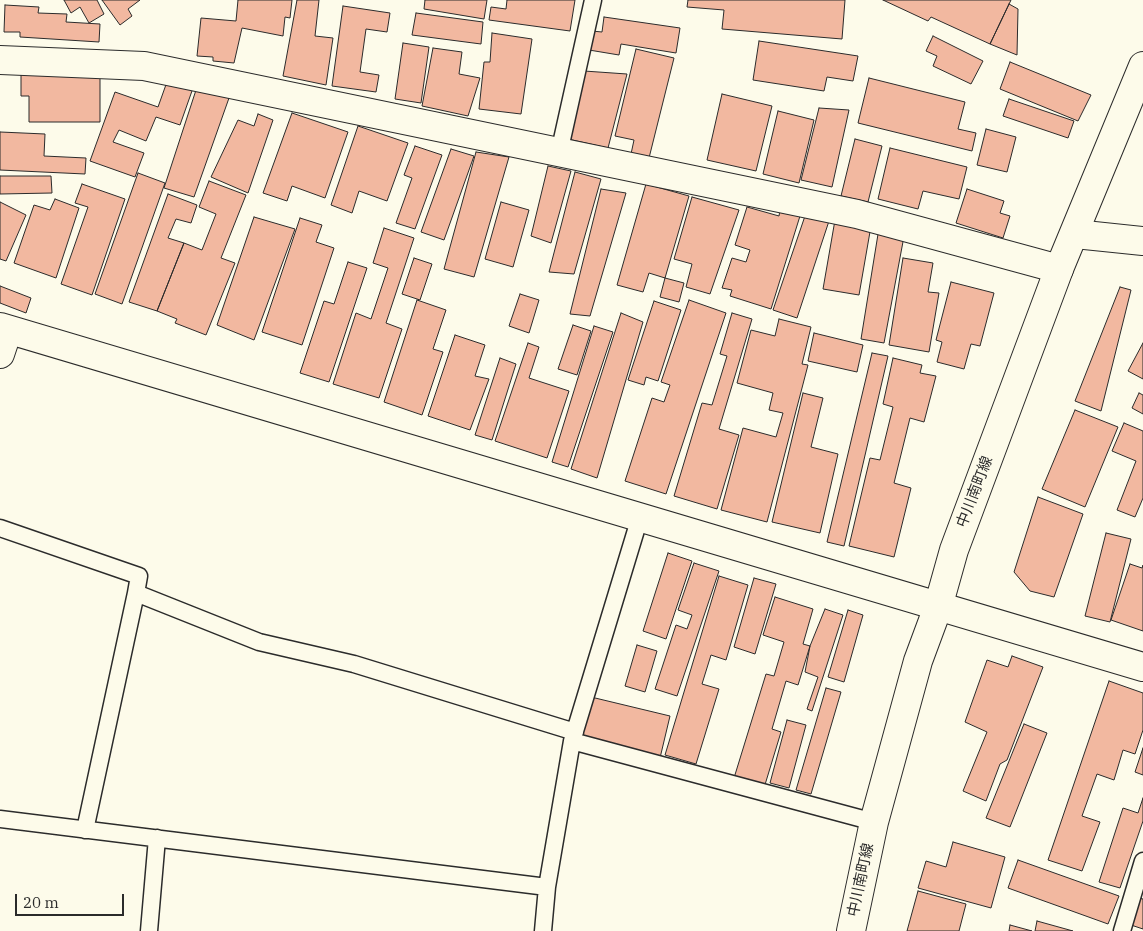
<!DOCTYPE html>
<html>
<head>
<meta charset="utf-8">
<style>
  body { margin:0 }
  #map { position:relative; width:1143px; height:931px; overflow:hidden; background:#fdfbea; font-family:"IBM Plex Serif",serif }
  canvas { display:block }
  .scale { position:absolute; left:15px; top:894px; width:109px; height:22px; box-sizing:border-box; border:2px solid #2b2b2b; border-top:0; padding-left:6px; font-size:15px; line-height:18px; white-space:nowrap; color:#2b2b2b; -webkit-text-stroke:4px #fdfbea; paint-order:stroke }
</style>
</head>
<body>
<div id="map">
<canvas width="1143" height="931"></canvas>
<div class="scale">20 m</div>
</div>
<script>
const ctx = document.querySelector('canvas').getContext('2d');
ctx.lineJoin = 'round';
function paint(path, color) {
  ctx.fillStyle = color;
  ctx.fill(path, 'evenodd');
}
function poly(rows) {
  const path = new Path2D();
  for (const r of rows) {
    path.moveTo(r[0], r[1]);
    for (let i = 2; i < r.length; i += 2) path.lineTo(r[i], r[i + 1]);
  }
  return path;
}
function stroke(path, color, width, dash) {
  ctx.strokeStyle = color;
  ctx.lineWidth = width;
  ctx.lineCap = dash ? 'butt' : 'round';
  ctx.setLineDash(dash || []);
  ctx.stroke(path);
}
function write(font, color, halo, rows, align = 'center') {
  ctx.font = font + ' "IBM Plex Serif","Noto Sans JP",serif';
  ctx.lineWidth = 4;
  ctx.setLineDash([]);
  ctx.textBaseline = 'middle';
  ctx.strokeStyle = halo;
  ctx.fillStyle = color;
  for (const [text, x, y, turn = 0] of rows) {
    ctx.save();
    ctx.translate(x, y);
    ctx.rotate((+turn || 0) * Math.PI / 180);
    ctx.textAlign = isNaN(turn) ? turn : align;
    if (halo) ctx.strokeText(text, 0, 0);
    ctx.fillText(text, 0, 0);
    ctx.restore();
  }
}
const building = poly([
  [64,0,97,0,104,14,89,23,80,7,71,13,64,0],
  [102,0,140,0,128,9,132,16,120,25,102,0],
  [238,0,292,0,290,18,285,17,283,36,242,28,234,63,213,61,213,57,197,56,201,18,236,21,238,0],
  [297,0,319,0,315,36,333,38,326,85,283,76,297,0],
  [425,0,487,0,484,19,424,9,425,0],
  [507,0,575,0,570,31,489,20,491,7,506,9,507,0],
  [688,0,845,0,842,39,722,29,724,10,687,7,688,0],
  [883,0,1011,0,990,44,931,17,928,21,883,0],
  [1009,4,1018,9,1017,55,990,44,1009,4],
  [5,5,39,7,38,13,67,14,66,22,100,24,99,42,20,37,20,32,4,32,5,5],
  [343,6,390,13,387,32,366,29,360,72,379,75,376,92,332,86,343,6],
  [416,13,483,22,481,44,412,35,416,13],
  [604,17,680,28,676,53,621,44,619,55,589,50,592,31,602,32,604,17],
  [492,33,532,39,521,114,479,109,484,62,490,62,492,33],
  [933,36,983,61,971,84,933,66,937,56,926,51,933,36],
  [759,41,858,56,853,81,827,77,824,91,753,80,759,41],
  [403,43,429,47,421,103,395,99,403,43],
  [433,48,462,52,459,74,480,78,468,116,422,106,433,48],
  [636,49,674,58,649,158,631,154,634,140,615,136,636,49],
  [1010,62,1091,95,1078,121,1000,89,1010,62],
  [584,71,627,74,608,148,568,139,584,71],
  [21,73,100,73,100,122,29,122,29,96,21,96,21,73],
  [869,78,965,102,958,129,976,133,972,151,858,123,869,78],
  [168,79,193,88,180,125,156,117,146,141,119,130,113,142,144,153,135,177,90,161,115,92,158,107,168,79],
  [197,87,229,98,194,197,164,188,197,87],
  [722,94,772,106,756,171,707,160,722,94],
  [1009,99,1074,121,1068,138,1003,116,1009,99],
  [819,108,849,110,832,187,801,180,819,108],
  [778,111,814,120,799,183,763,174,778,111],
  [292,113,348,132,325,198,292,186,287,201,263,193,292,113],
  [258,114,273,120,248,193,211,177,238,120,254,126,258,114],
  [358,126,408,143,387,201,359,191,352,213,331,205,358,126],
  [986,129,1016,137,1007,172,977,165,986,129],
  [0,132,45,134,44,156,86,158,85,174,0,170,0,132],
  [855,139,882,146,868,202,841,196,855,139],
  [415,146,442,155,415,229,396,223,412,178,404,175,415,146],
  [890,148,967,167,959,199,923,191,918,209,878,199,890,148],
  [451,149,474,156,444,240,421,232,451,149],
  [476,152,509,157,474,277,444,269,476,152],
  [548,166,571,171,551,243,531,236,548,166],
  [575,172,601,179,574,274,549,272,575,172],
  [138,173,165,183,122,304,95,294,138,173],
  [0,176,51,176,52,193,0,194,0,176],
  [209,181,246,195,221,258,235,263,206,335,175,323,177,319,157,311,184,243,202,250,216,214,199,207,209,181],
  [82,184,125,199,92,295,61,284,88,207,75,203,82,184],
  [646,184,689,196,665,278,649,273,643,292,617,285,646,184],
  [601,189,626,193,590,316,570,314,601,189],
  [967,189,1004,201,1000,213,1010,216,1003,238,956,223,967,189],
  [168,194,197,205,191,223,176,219,168,238,184,243,157,311,129,302,168,194],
  [692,197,739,210,710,294,686,287,692,264,674,259,692,197],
  [55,199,79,208,56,278,14,263,34,205,50,210,55,199],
  [0,202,26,215,6,261,0,259,0,202],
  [501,202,529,210,513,267,485,259,501,202],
  [747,207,779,216,780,210,800,216,771,309,730,296,732,290,722,288,732,258,746,262,750,250,735,245,747,207],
  [806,213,829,221,797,318,773,310,806,213],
  [254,217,295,229,254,340,217,325,254,217],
  [300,218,322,225,316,242,334,248,302,345,262,332,300,218],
  [835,220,871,226,859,295,823,289,835,220],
  [384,228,414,238,386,323,402,329,379,398,333,384,356,313,371,319,388,268,373,263,384,228],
  [879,228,905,231,884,343,861,339,879,228],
  [414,258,432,264,420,300,402,294,414,258],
  [903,258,933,263,928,292,939,293,929,352,889,345,903,258],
  [348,262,367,268,329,382,300,373,324,301,334,304,348,262],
  [665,278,684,283,679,302,660,297,665,278],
  [951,282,994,293,980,346,971,344,964,369,937,362,942,342,936,340,951,282],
  [0,286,31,298,26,313,0,303,0,286],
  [1120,287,1131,290,1101,411,1075,401,1120,287],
  [520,294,539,300,529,333,509,326,520,294],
  [417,300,446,310,433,349,443,352,422,415,384,402,417,300],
  [689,300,726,313,666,494,625,481,652,398,664,402,670,385,661,382,689,300],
  [654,301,681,310,658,381,646,377,644,385,628,380,654,301],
  [621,313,643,322,597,478,571,469,621,313],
  [732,313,752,319,719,429,739,435,717,509,674,496,702,403,712,405,727,356,720,354,732,313],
  [779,319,811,327,802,364,808,365,767,522,721,510,743,428,776,437,783,413,769,410,773,393,737,383,751,330,775,336,779,319],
  [573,325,591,331,577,375,558,369,573,325],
  [594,326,613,332,568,467,552,462,594,326],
  [814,333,863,345,857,372,808,361,814,333],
  [455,335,485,345,475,376,489,379,470,430,428,416,455,335],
  [528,343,539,347,529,378,569,391,547,458,495,441,528,343],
  [1143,343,1143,379,1128,371,1143,343],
  [872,353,888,356,844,546,827,542,872,353],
  [500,358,516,364,492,440,475,435,500,358],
  [893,358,922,365,920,373,936,376,924,422,910,418,894,483,911,488,894,557,849,546,870,458,880,460,893,407,883,404,893,358],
  [803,393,823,398,811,447,838,454,820,533,772,522,803,393],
  [1139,393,1143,395,1143,414,1132,408,1139,393],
  [1075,410,1118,427,1085,507,1042,489,1075,410],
  [1124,423,1143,431,1143,498,1135,517,1117,510,1136,461,1112,451,1124,423],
  [1038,497,1083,514,1054,597,1030,591,1014,572,1038,497],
  [1106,533,1131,539,1110,622,1085,616,1106,533],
  [668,553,692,561,666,639,643,631,668,553],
  [694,563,719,571,677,696,655,689,676,625,687,629,692,615,678,610,694,563],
  [1130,564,1142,568,1143,565,1143,631,1111,620,1130,564],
  [719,576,748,585,726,660,711,655,702,684,719,689,696,764,665,755,719,576],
  [754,578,776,584,755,654,734,647,754,578],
  [775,597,813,609,803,644,810,646,798,685,786,681,772,729,781,732,764,788,734,778,766,674,774,676,784,642,763,635,775,597],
  [825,609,843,615,812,711,807,709,818,677,805,672,810,646,825,609],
  [848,610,863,615,844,682,828,677,848,610],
  [637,645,657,651,645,692,625,686,637,645],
  [1012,656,1043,667,1007,760,1000,764,986,801,963,791,987,732,965,722,987,660,1008,667,1012,656],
  [1109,681,1143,693,1143,730,1135,754,1123,750,1114,780,1097,774,1082,816,1100,822,1082,871,1048,860,1109,681],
  [826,688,841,692,811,794,796,790,826,688],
  [591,697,670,716,660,758,581,740,591,697],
  [787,720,806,725,789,788,770,783,787,720],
  [1024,724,1047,733,1010,827,986,818,1024,724],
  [1143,748,1143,775,1135,772,1143,748],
  [1143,798,1143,821,1120,888,1099,882,1123,808,1138,813,1143,798],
  [953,842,1005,857,991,908,918,888,926,861,946,867,953,842],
  [1018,860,1119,896,1108,924,1008,888,1018,860],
  [918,891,966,904,959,931,907,931,918,891],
  [1139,898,1143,899,1143,929,1131,925,1139,898],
  [1037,921,1073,931,1035,931,1037,921],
  [1010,925,1032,931,1009,931,1010,925]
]);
paint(building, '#f2b8a0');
stroke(building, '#2b2b2b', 1);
const service = poly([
  [559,153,593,0],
  [0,528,139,576,136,593],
  [572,741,874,822],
  [0,819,547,887],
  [85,830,136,593,259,642,354,664,575,732],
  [149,931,157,838],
  [543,931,547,887,572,741,640,517],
  [1122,931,1143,861]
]);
const minor = poly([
  [0,60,144,66,857,214,1059,269],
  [1075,234,1143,241],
  [0,327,1143,667],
  [0,354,8,330]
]);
const secondary = poly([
  [851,931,874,822,918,661,938,607,954,550,1059,269,1143,66]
]);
stroke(service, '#2b2b2b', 19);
stroke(minor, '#2b2b2b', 30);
stroke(secondary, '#2b2b2b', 30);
stroke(service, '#fdfbea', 16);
stroke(minor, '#fdfbea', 28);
stroke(secondary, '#fdfbea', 28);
write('15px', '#2b2b2b', '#fdfbea', [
  ["中川南町線",975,492,-69],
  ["中川南町線",861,880,-78]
]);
</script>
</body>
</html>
